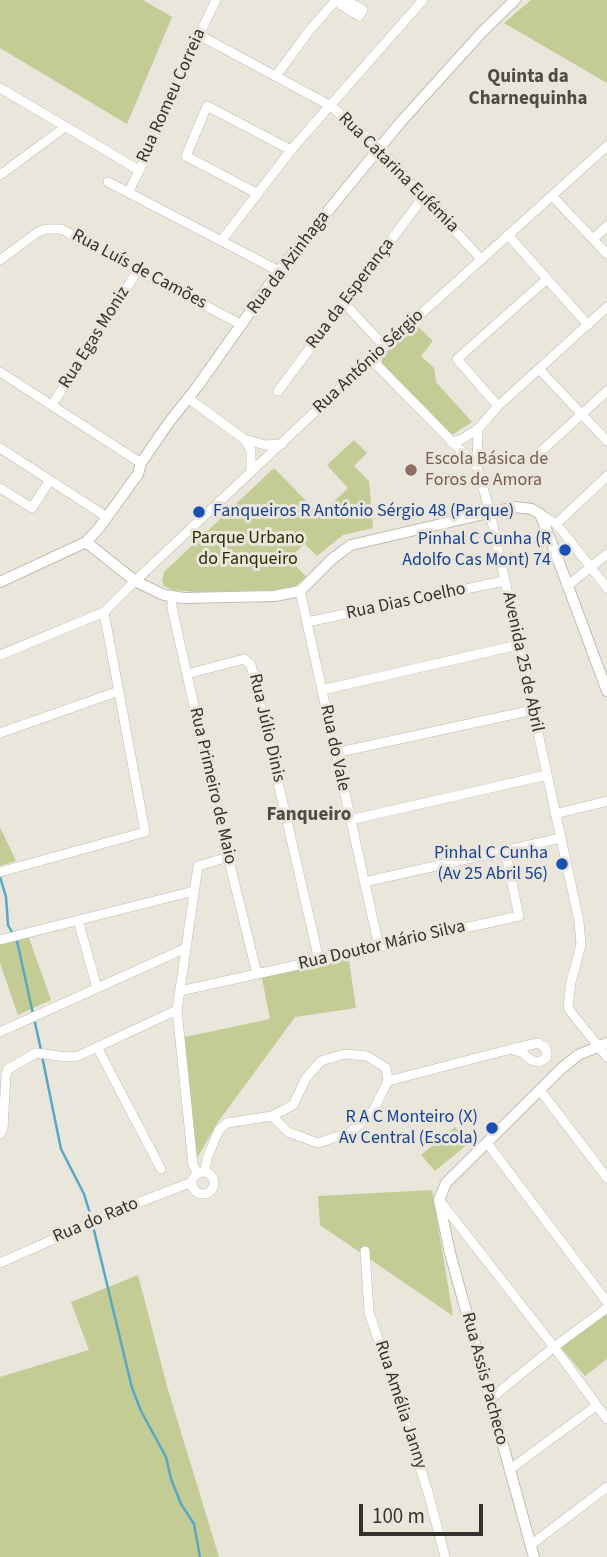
<!DOCTYPE html>
<html>
<head>
<meta charset="utf-8">
<style>
  body { margin:0 }
  #map { position:relative; width:607px; height:1557px; overflow:hidden; background:#eae6dc; font-family:"Source Sans 3",sans-serif }
  canvas { display:block }
  .scale { position:absolute; left:359px; top:1504px; width:124px; height:32px; box-sizing:border-box; border:4px solid #34322e; border-top:0; padding-left:9px; font-size:21px; line-height:24px; white-space:nowrap; color:#34322e; -webkit-text-stroke:5px #eae6dc; paint-order:stroke }
</style>
</head>
<body>
<div id="map">
<canvas width="607" height="1557"></canvas>
<div class="scale">100 m</div>
</div>
<script>
const ctx = document.querySelector('canvas').getContext('2d');
ctx.lineJoin = 'round';
function paint(path, color) {
  ctx.fillStyle = color;
  ctx.fill(path, 'evenodd');
}
function poly(rows) {
  const path = new Path2D();
  for (const r of rows) {
    if (r.length === 3) {
      path.moveTo(r[0] + r[2], r[1]);
      path.arc(r[0], r[1], r[2], 0, 2 * Math.PI);
      continue;
    }
    path.moveTo(r[0], r[1]);
    for (let i = 2; i < r.length; i += 2) path.lineTo(r[i], r[i + 1]);
  }
  return path;
}
function stroke(path, color, width, dash) {
  ctx.strokeStyle = color;
  ctx.lineWidth = width;
  ctx.lineCap = dash ? 'butt' : 'round';
  ctx.setLineDash(dash || []);
  ctx.stroke(path);
}
function write(font, color, halo, rows, align = 'center') {
  ctx.font = font + ' "Source Sans 3",sans-serif';
  ctx.lineWidth = 6;
  ctx.setLineDash([]);
  ctx.textBaseline = 'middle';
  ctx.strokeStyle = halo;
  ctx.fillStyle = color;
  for (const [text, x, y, turn = 0] of rows) {
    ctx.save();
    ctx.translate(x, y);
    ctx.rotate((+turn || 0) * Math.PI / 180);
    ctx.textAlign = isNaN(turn) ? turn : align;
    if (halo) ctx.strokeText(text, 0, 0);
    ctx.fillText(text, 0, 0);
    ctx.restore();
  }
}
paint(poly([
  [0,0,143,0,172,17,127,124,0,48],
  [531,0,607,0,607,83,504,23],
  [415,324,433,341,421,356,434,368,436,382,472,422,452,435,382,365,382,356],
  [354,440,367,453,354,466,369,481,373,528,343,535,317,556,305,544,289,558,306,577,295,586,275,590,197,592,173,590,164,586,162,581,164,572,274,468,320,515,348,488,327,465],
  [0,827,16,861,0,866],
  [28,935,51,1000,18,1015,0,963,0,943],
  [348,954,356,1008,295,1017,218,1122,193,1165,180,1038,270,1019,261,973],
  [455,1127,469,1143,435,1171,421,1155],
  [432,1190,453,1316,320,1225,318,1196],
  [138,1275,167,1386,219,1557,0,1557,0,1377,89,1350,71,1302],
  [607,1312,607,1359,585,1376,561,1348]
]), '#c3cc94');
stroke(poly([
  [0,877,6,897,8,925,17,941,41,1050],
  [42,1056,61,1149,84,1194,92,1220],
  [93,1226,132,1388,141,1411,166,1457,171,1479,181,1504,194,1524,200,1557]
]), '#5aa7c4', 2.5);
const minor = poly([
  [339,0,341,5,359,16,363,10,346,0],
  [199,35,331,106,379,148,481,259],
  [276,76,309,31,336,0],
  [0,88,139,170],
  [0,175,65,127],
  [108,182,279,271],
  [128,193,150,149,199,35,216,0],
  [258,194,186,156,207,106,291,150],
  [553,197,607,254],
  [508,235,588,325],
  [593,239,607,226],
  [222,240,291,150,423,0],
  [0,260,38,232,46,229,61,229,242,325],
  [345,304,385,347],
  [371,359,477,467],
  [540,370,607,441],
  [0,372,141,463],
  [278,391,424,196],
  [188,398,244,439,265,445,282,444],
  [52,405,138,270],
  [498,406,457,359,547,279],
  [478,429,477,467,490,512,579,921,581,945,571,982,568,1006,570,1011,607,1057],
  [245,440,251,451,251,472],
  [451,442,462,439,478,429,498,406,607,307],
  [0,448,107,517],
  [536,456,607,391],
  [0,488,32,508,50,480],
  [540,514,556,524,563,532,607,588],
  [556,524,607,476],
  [567,586,607,554],
  [300,591,379,947],
  [172,597,172,608,228,857,257,974],
  [307,622,504,581],
  [0,655,104,612,135,581,371,359,607,146],
  [187,674,244,659,251,665,319,960],
  [322,690,518,645],
  [0,733,119,691],
  [335,753,533,710],
  [555,814,607,801],
  [350,820,547,775],
  [0,872,145,832,104,612],
  [364,882,561,838],
  [78,920,97,988],
  [0,940,194,891],
  [180,991,519,916,505,851],
  [0,1032,186,948],
  [97,1047,161,1169],
  [540,1090,607,1178],
  [272,1116,288,1132,318,1143,351,1132,373,1111,388,1081,511,1049,523,1053,531,1060,539,1062,546,1058,547,1053,545,1047,538,1043,511,1049],
  [0,1134,3,1129,6,1074,8,1069,36,1053,67,1057,78,1056,177,1010],
  [487,1143,607,1302],
  [205,1171,207,1158,219,1130,227,1123,272,1116,293,1105,306,1078,321,1061,344,1054,367,1056,386,1068,388,1081],
  [203,1183,11],
  [197,1172,193,1165,177,1010,198,866,228,857],
  [440,1201,554,1347,607,1419],
  [365,1251,369,1312,428,1492,445,1557],
  [0,1263,127,1207,192,1182],
  [489,1400,554,1347,607,1308],
  [509,1470,596,1406],
  [532,1544,607,1487]
]);
const tertiary = poly([
  [86,542,135,581,164,595,184,598,275,596,300,591,332,559,351,545,514,507,532,509,540,514,556,554,607,691],
  [0,582,86,542,99,528,138,474,141,463,167,425,197,387,279,271,399,124,482,32,515,0],
  [534,1557,450,1253,439,1200,446,1183,562,1068,578,1055,607,1043]
]);
stroke(minor, '#c0bcb2', 10);
stroke(tertiary, '#c0bcb2', 12);
stroke(minor, '#fff', 9);
stroke(tertiary, '#fff', 10);
for (const [x, y, r, color] of [
  [411,470,7,"#8d6e63"],
  [199,512,7,"#1a4fb4"],
  [565,550,7,"#1a4fb4"],
  [562,864,7,"#1a4fb4"],
  [492,1128,7,"#1a4fb4"]
]) {
  const dot = new Path2D();
  dot.arc(x, y, r, 0, 2 * Math.PI);
  ctx.fillStyle = color;
  ctx.fill(dot);
  stroke(dot, '#eae6dc', 2.5);
}
write('18px', '#34322e', '#eae6dc', [
  ["Rua Romeu Correia",172,96,-66],
  ["Rua Catarina Eufémia",398,173,45],
  ["Rua da Azinhaga",289,263,-53],
  ["Rua Luís de Camões",139,270,28],
  ["Rua da Esperança",351,294,-53],
  ["Rua Egas Moniz",95,338,-58],
  ["Rua António Sérgio",369,362,-43],
  ["Rua Dias Coelho",406,602,-12],
  ["Avenida 25 de Abril",522,662,78],
  ["Rua Júlio Dinis",266,728,77],
  ["Rua do Vale",334,748,78],
  ["Rua Primeiro de Maio",212,786,77],
  ["Rua Doutor Mário Silva",382,946,-13],
  ["Rua do Rato",96,1221,-23],
  ["Rua Assis Pacheco",484,1379,75],
  ["Rua Amélia Janny",400,1405,72]
]);
write('18px', '#785e54', '#eae6dc', [
  ["Escola Básica de",425,460],
  ["Foros de Amora",425,481]
], 'left');
write('18px', '#164399', '#eae6dc', [
  ["Fanqueiros R António Sérgio 48 (Parque)",213,512,"left"],
  ["Pinhal C Cunha (R",551,540],
  ["Adolfo Cas Mont) 74",551,561],
  ["Pinhal C Cunha",548,854],
  ["(Av 25 Abril 56)",548,875],
  ["R A C Monteiro (X)",478,1118],
  ["Av Central (Escola)",478,1139]
], 'right');
write('18px', '#2b3000', '#eae6dc', [
  ["Parque Urbano",248,539],
  ["do Fanqueiro",248,560]
]);
write('bold 19px', '#504c44', '#eae6dc', [
  ["Quinta da",528,78],
  ["Charnequinha",528,100],
  ["Fanqueiro",309,816]
]);
</script>
</body>
</html>
